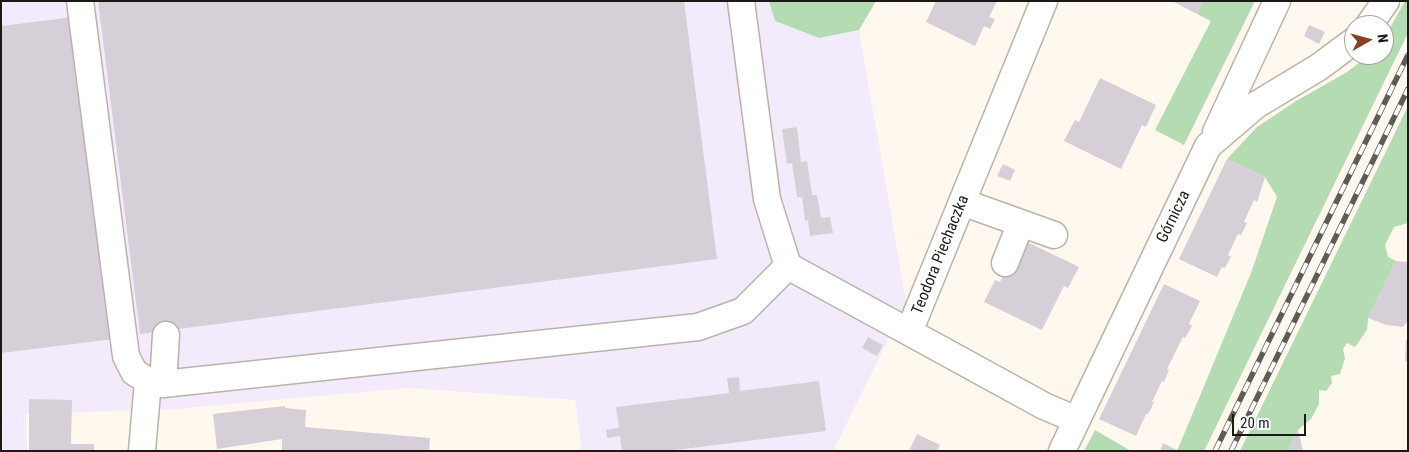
<!DOCTYPE html>
<html>
<head>
<meta charset="utf-8">
<style>
  body { margin:0 }
  #map { position:relative; width:1409px; height:452px; overflow:hidden; background:#fef8ee; font-family:"Roboto Condensed",sans-serif }
  canvas { display:block }
  .frame { position:absolute; inset:0; border:2px solid #1b1915; pointer-events:none }
  .north { position:absolute; left:1344px; top:15px; width:50px; height:50px; box-sizing:border-box; background:#fff; border:1px solid #a4a3a1; border-radius:50%; rotate:83deg; font-size:14px; font-weight:700; line-height:20px; text-align:center; color:#1b1915 }
  .north::after { content:''; display:block; margin:auto; width:18px; height:22px; background:#894022; clip-path:polygon(50% 0,100% 100%,50% 72%,0 100%) }
  .scale { position:absolute; left:1232px; top:414px; width:74px; height:22px; box-sizing:border-box; border:2px solid #1b1915; border-top:0; padding-left:6px; font-size:15px; line-height:18px; white-space:nowrap; color:#1b1915; -webkit-text-stroke:4px #fff; paint-order:stroke }
</style>
</head>
<body>
<div id="map">
<canvas width="1409" height="452"></canvas>
<div class="frame"></div>
<div class="north">N</div>
<div class="scale">20 m</div>
</div>
<script>
const ctx = document.querySelector('canvas').getContext('2d');
ctx.lineJoin = 'round';
function paint(path, color) {
  ctx.fillStyle = color;
  ctx.fill(path, 'evenodd');
}
function poly(rows) {
  const path = new Path2D();
  for (const r of rows) {
    path.moveTo(r[0], r[1]);
    for (let i = 2; i < r.length; i += 2) path.lineTo(r[i], r[i + 1]);
  }
  return path;
}
function stroke(path, color, width, dash) {
  ctx.strokeStyle = color;
  ctx.lineWidth = width;
  ctx.lineCap = dash ? 'butt' : 'round';
  ctx.setLineDash(dash || []);
  ctx.stroke(path);
}
function write(font, color, halo, rows, align = 'center') {
  ctx.font = font + ' "Roboto Condensed",sans-serif';
  ctx.lineWidth = 4.5;
  ctx.setLineDash([]);
  ctx.textBaseline = 'middle';
  ctx.strokeStyle = halo;
  ctx.fillStyle = color;
  for (const [text, x, y, turn = 0] of rows) {
    ctx.save();
    ctx.translate(x, y);
    ctx.rotate((+turn || 0) * Math.PI / 180);
    ctx.textAlign = isNaN(turn) ? turn : align;
    if (halo) ctx.strokeText(text, 0, 0);
    ctx.fillText(text, 0, 0);
    ctx.restore();
  }
}
paint(poly([
  [1,1,769,1,775,21,819,38,859,30,907,306,895,326,833,451,582,451,575,400,409,388,175,409,26,414,27,451,1,451]
]), '#f3ebfc');
paint(poly([
  [769,1,876,1,859,30,819,38,775,21],
  [1203,1,1255,1,1184,145,1155,130,1211,21,1197,14],
  [1405,1,1408,1,1408,33,1204,451,1177,451,1251,273,1277,197,1265,177,1227,159,1257,127,1296,101,1347,72,1369,55,1384,55,1384,38],
  [1408,106,1408,223,1394,227,1385,245,1388,257,1396,261,1368,318,1367,330,1355,347,1347,343,1343,349,1345,358,1340,374,1331,376,1332,383,1326,391,1319,390,1319,404,1311,419,1298,430,1288,451,1240,451],
  [1095,430,1131,451,1084,451]
]), '#b4dbb2');
paint(poly([
  [98,1,684,1,717,259,140,334],
  [936,1,997,1,989,17,995,19,990,29,984,26,975,46,926,22],
  [1172,1,1203,1,1197,14],
  [73,17,113,339,1,353,1,26],
  [1309,25,1325,32,1319,44,1304,36],
  [1100,78,1156,105,1146,127,1142,125,1121,169,1064,141,1075,120,1079,122],
  [797,127,801,162,807,161,812,195,817,195,821,218,830,217,833,233,810,236,808,220,805,221,802,197,797,197,792,163,787,164,782,129],
  [1227,159,1265,177,1257,202,1254,200,1244,222,1247,223,1241,235,1238,234,1228,255,1231,257,1228,262,1225,268,1222,267,1217,277,1179,259],
  [1003,164,1015,170,1010,181,997,176],
  [1021,239,1079,267,1068,288,1064,286,1042,330,984,302,995,280,1000,282],
  [1396,261,1408,262,1408,321,1403,327,1386,325,1368,318],
  [1164,284,1200,301,1189,324,1192,326,1185,338,1183,337,1167,369,1169,370,1164,382,1162,381,1152,402,1154,402,1151,409,1148,414,1146,414,1136,436,1099,419],
  [868,337,883,345,877,356,862,348],
  [1406,340,1408,340,1408,362,1405,361],
  [739,377,740,391,819,381,826,431,668,451,622,451,620,436,607,438,606,430,619,428,616,407,729,393,727,378],
  [29,399,72,400,71,444,94,444,94,451,29,451],
  [285,406,285,408,306,410,305,427,430,438,429,451,282,451,282,439,217,449,213,414],
  [1298,429,1303,451,1288,451],
  [917,434,940,445,937,451,909,451],
  [1163,443,1179,451,1160,451]
]), '#d7cfd8');
const minor = poly([
  [80,1,126,356,134,372,148,381,163,384,166,335],
  [741,1,767,199,788,266,909,332],
  [1044,1,909,332,1044,406,1077,420],
  [1369,25,1386,1],
  [1216,132,1277,1],
  [962,202,1054,235],
  [1005,263,1021,223],
  [163,384,698,327,743,311,788,266],
  [142,451,148,381],
  [1062,451,1208,146,1256,105,1319,67,1354,41]
]);
stroke(minor, '#b9b3a9', 29);
stroke(minor, '#fff', 26);
const rail = poly([
  [1215,451,1408,55],
  [1231,451,1408,89]
]);
stroke(rail, '#5f5c56', 5.5);
stroke(rail, '#fff', 4, [11]);
write('16px', '#1b1915', '#fff', [
  ["Górnicza",1174,217,-64],
  ["Teodora Piechaczka",941,255,-68]
]);
</script>
</body>
</html>
